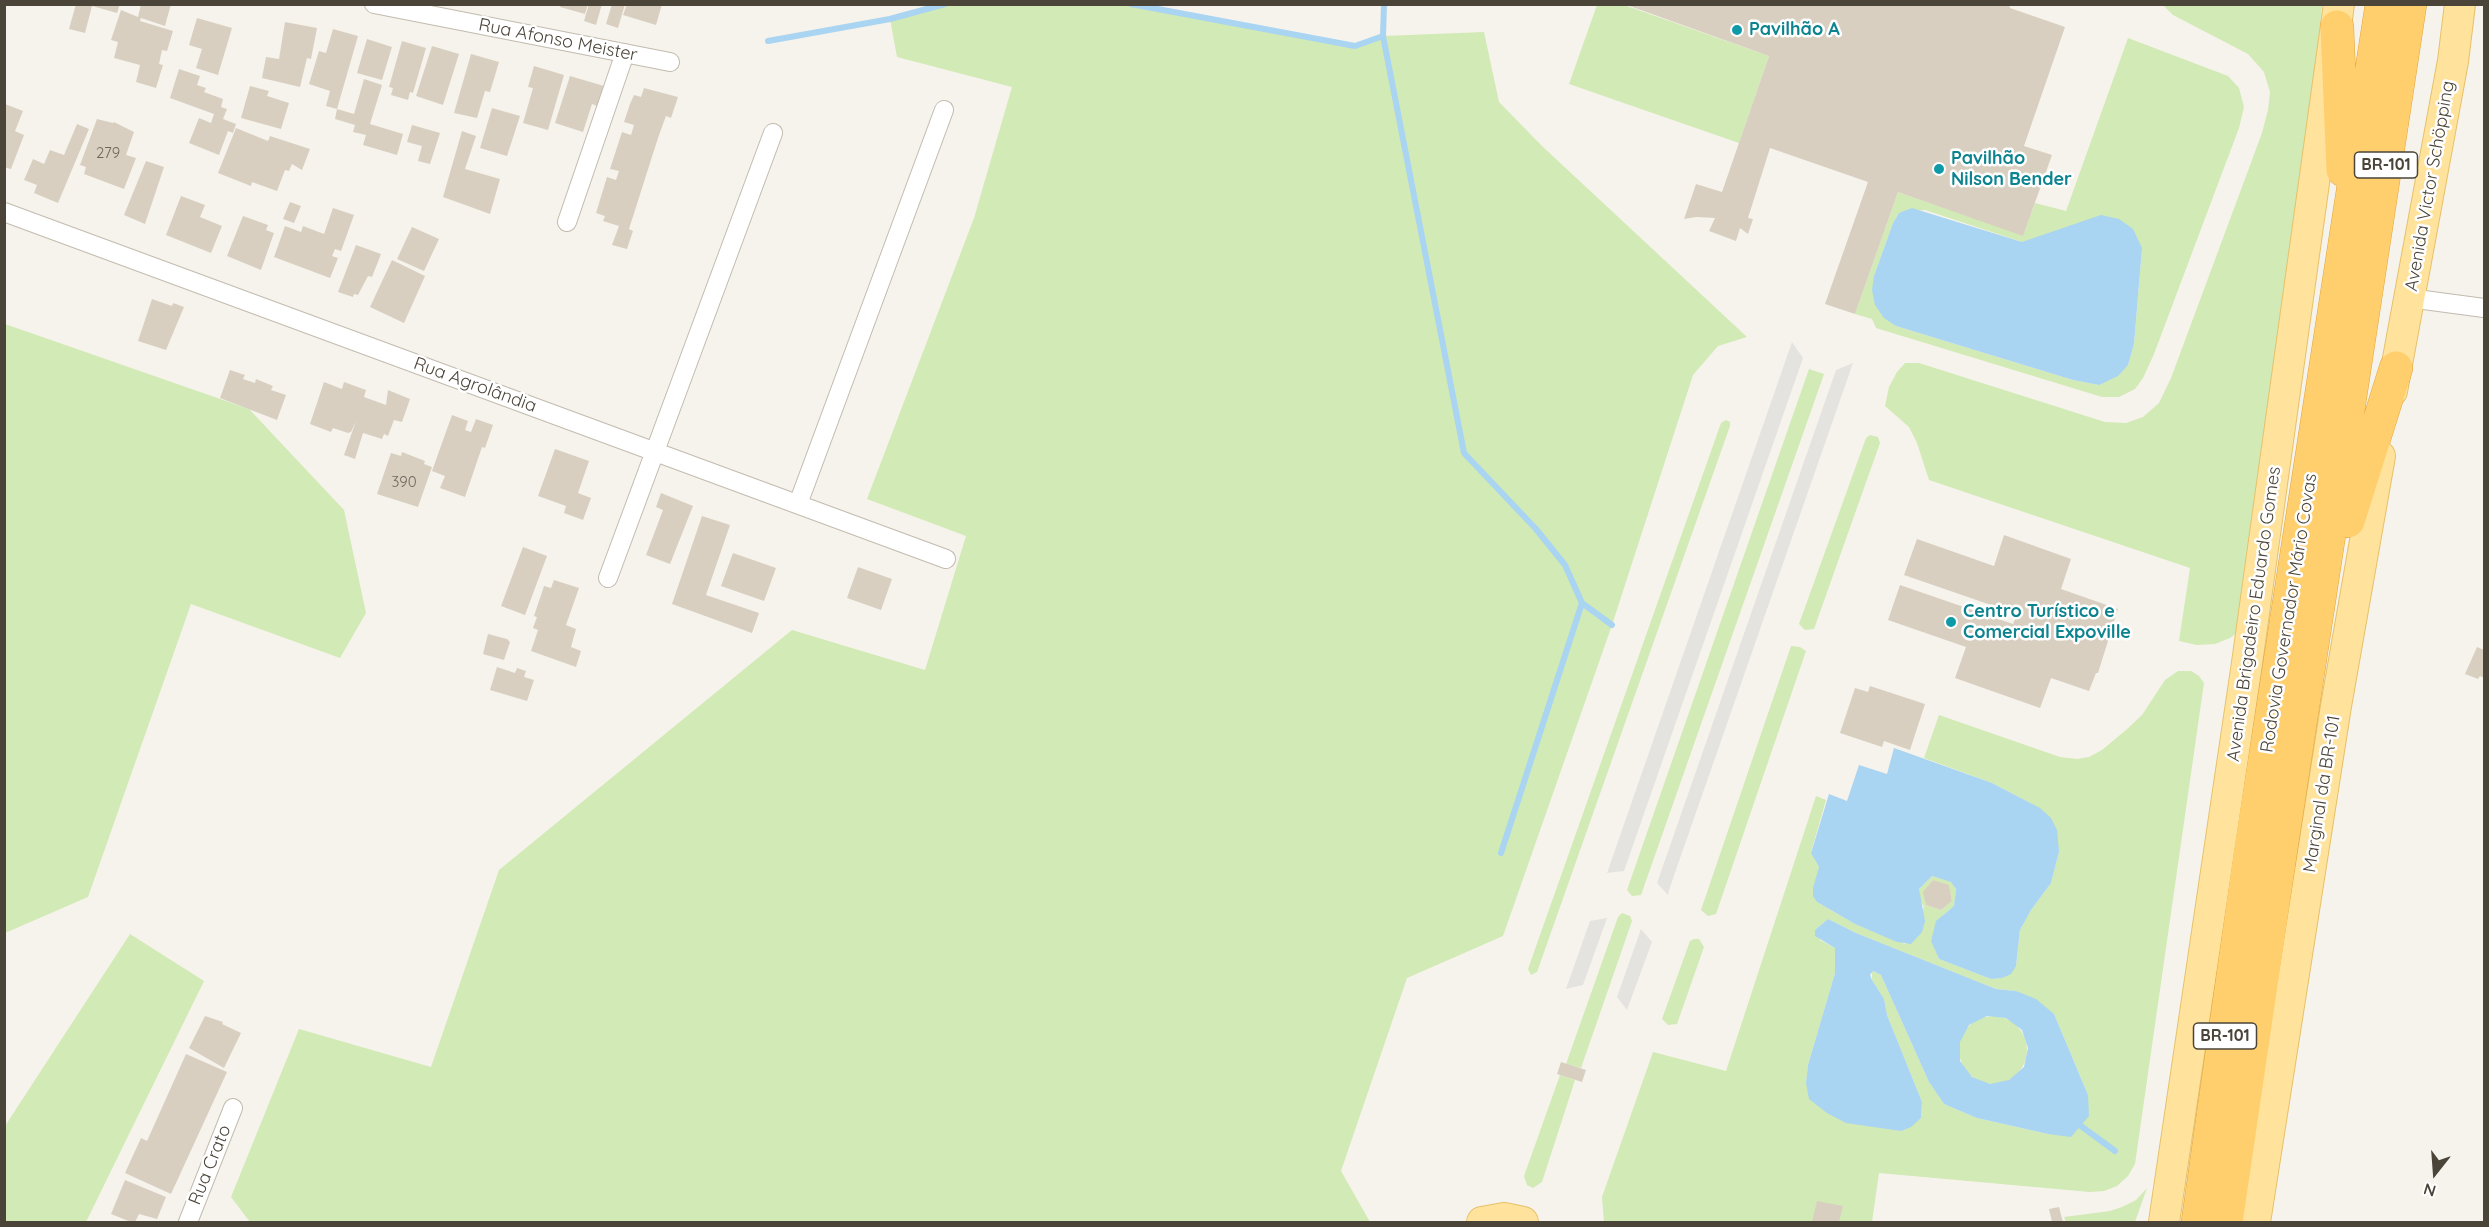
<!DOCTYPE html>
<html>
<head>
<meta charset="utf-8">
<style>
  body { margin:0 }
  #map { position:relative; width:2489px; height:1227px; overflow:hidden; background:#f6f3ec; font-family:Quicksand,sans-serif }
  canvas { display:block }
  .frame { position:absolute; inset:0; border:6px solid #4b4439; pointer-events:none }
  .north { position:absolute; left:2405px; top:1143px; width:60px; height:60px; -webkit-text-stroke:4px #fff; paint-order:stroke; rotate:197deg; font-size:16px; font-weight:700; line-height:24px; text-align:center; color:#4b4439 }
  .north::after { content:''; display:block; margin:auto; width:21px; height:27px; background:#4b4439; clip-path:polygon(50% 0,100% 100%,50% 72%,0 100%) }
</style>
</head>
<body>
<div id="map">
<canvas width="2489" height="1227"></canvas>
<div class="frame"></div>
<div class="north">N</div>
</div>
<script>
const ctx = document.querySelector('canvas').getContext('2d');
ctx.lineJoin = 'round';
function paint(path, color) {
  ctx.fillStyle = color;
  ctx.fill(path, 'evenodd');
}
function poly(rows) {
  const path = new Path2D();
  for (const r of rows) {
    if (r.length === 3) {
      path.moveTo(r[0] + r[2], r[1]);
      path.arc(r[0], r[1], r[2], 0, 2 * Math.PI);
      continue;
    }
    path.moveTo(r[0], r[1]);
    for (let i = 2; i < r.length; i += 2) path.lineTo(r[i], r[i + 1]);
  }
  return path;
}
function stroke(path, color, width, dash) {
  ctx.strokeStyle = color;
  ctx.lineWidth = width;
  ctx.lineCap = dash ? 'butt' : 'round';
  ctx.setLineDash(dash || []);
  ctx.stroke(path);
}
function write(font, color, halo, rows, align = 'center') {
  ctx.font = font + ' Quicksand,sans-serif';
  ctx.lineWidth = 5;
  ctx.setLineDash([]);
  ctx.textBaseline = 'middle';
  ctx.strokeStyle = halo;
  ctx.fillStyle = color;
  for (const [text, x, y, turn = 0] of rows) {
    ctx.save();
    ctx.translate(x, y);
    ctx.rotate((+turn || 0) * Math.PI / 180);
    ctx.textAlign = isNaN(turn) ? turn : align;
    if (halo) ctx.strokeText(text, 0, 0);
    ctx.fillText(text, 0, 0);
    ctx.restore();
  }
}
paint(poly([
  [1131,4,1355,46,1383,36,1484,32,1499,102,1542,146,1747,337,1718,346,1693,375,1612,625,1503,936,1407,978,1341,1171,1370,1222,250,1222,231,1197,299,1029,431,1067,499,870,792,630,925,670,966,536,867,499,974,218,1012,87,897,57,890,19,945,5],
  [1597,5,1624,5,1769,56,1739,143,1569,84],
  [2163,5,2322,5,2314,89,2242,629,2230,638,2215,644,2197,645,2179,641,2190,568,1929,480,1917,443,1909,427,1885,406,1889,387,1897,372,1905,363,1919,363,2105,422,2126,423,2143,417,2159,403,2171,378,2262,133,2268,110,2270,92,2264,72,2248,54,2173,15],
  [2128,38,2228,76,2239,88,2244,107,2239,128,2154,354,2143,378,2135,389,2119,397,2102,397,1876,328,1872,319,1855,314,1898,192,2023,235,2035,203,2066,211],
  [1925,210,2022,242,2142,248,2134,344,2128,365,2099,385,2073,380,1896,326,1874,276,1893,223,1899,213],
  [5,324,249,409,344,510,366,613,340,658,191,604,88,897,5,933],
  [1809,369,1824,374,1641,895,1632,896,1627,890],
  [1726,420,1730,422,1730,426,1537,972,1531,975,1528,969,1721,423],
  [1870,435,1878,437,1880,443,1814,629,1805,630,1799,624,1866,438],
  [1791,646,1800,647,1806,651,1716,914,1708,916,1701,910],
  [2178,671,2191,671,2199,676,2204,683,2135,1164,2128,1176,2117,1186,2104,1191,2090,1192,1879,1173,1872,1222,1604,1222,1602,1197,1653,1052,1726,1071,1816,796,1826,800,1811,852,1819,867,1817,902,1855,924,1905,944,1924,907,1920,900,1919,889,1932,876,1952,882,1956,889,1954,906,1942,916,1931,940,1939,959,1991,979,2002,978,2016,966,2020,930,2031,910,2051,883,2059,852,2032,804,1992,783,1924,758,1939,715,2060,757,2077,759,2089,757,2102,750,2126,730,2142,715,2165,680],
  [1933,880,1949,886,1952,901,1941,910,1926,905,1924,892],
  [1828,919,1856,933,1996,989,2016,991,2054,1014,2088,1095,2048,1134,1977,1118,1944,1104,1929,1082,1881,975,1872,971,1872,980,1884,999,1887,1015,1922,1102,1921,1118,1901,1131,1879,1127,1806,1083,1808,1065,1835,973,1835,948,1820,940,1815,930],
  [1622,913,1630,916,1632,921,1581,1068,1566,1064,1618,917],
  [130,934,204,981,86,1222,5,1222,5,1126],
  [1694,939,1699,939,1704,947,1677,1024,1668,1025,1662,1019,1690,941],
  [1993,1050,34],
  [1560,1075,1575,1080,1542,1182,1533,1188,1527,1185,1524,1176],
  [2147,1188,2135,1222,2066,1222,2064,1217,2110,1211,2122,1207,2136,1200]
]), '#d2eab5');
paint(poly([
  [1792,342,1803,358,1624,871,1607,873],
  [1853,363,1670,887,1668,895,1657,883,1836,370],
  [1607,918,1583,985,1566,989,1590,921],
  [1641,929,1652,942,1627,1010,1617,997]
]), '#e5e3e0');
paint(poly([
  [1912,208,2022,242,2101,215,2119,219,2133,229,2142,248,2134,344,2128,365,2118,376,2099,385,2073,380,1896,326,1884,318,1875,305,1872,290,1874,276,1893,223,1899,213],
  [1894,748,1992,783,2040,808,2051,818,2057,830,2059,852,2051,883,2031,910,2020,930,2016,966,2011,974,2002,978,1991,979,1939,959,1931,941,1936,921,1954,906,1956,889,1951,882,1932,876,1919,889,1925,921,1922,932,1911,944,1897,942,1855,924,1817,902,1813,896,1813,888,1819,867,1811,853,1829,794,1847,801,1859,765,1887,774],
  [1828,919,1856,933,1996,989,2016,991,2036,999,2054,1014,2088,1095,2089,1116,2071,1137,2048,1134,1977,1118,1944,1104,1929,1082,1881,975,1873,971,1870,975,1872,980,1884,999,1887,1015,1922,1102,1921,1118,1911,1127,1901,1131,1846,1123,1827,1113,1809,1099,1806,1083,1808,1065,1835,973,1835,948,1815,936,1815,930],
  [1987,1016,2006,1018,2022,1030,2028,1048,2024,1067,2009,1080,1990,1084,1972,1077,1960,1061,1960,1042,1969,1025]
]), '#a9d4f2');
stroke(poly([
  [1131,4,1355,46,1383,36],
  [1384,4,1383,36,1464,453,1536,529,1565,565,1582,603,1612,625],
  [768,41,890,19,945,4],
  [1501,853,1582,603],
  [2081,1126,2115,1151]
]), '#a9d4f2', 6);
paint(poly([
  [76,4,120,4,117,13,92,6,85,33,69,29],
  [141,4,171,4,165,26,141,18,140,21,173,31,167,51,162,50,159,64,163,65,156,88,136,82,140,65,114,58,118,42,111,40,121,10,138,17],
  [561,4,588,4,585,14,560,7],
  [589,4,602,4,596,25,584,21],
  [612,4,625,4,618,28,606,24],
  [627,4,662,4,656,25,623,15],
  [1624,4,2009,4,2010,8,2065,27,2024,146,2052,155,2023,236,1898,192,1855,314,1825,304,1868,182,1770,148,1748,218,1753,219,1748,234,1740,228,1736,241,1709,231,1715,218,1696,217,1684,219,1696,184,1722,192,1769,56],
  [197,18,232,28,218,75,196,68,202,49,189,45],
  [285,22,317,28,311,59,307,58,300,87,262,78,266,57,279,59],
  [333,29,358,36,337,109,326,106,330,91,309,84,319,51,326,53],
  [367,39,392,47,382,80,357,73],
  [402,41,426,48,413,93,410,92,408,100,391,95,393,88,389,87],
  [432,46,459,54,443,105,416,96],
  [471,54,499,62,490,92,485,91,477,118,454,113],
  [534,66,564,75,548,130,523,123,533,88,528,87],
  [179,69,200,76,197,85,206,88,204,92,223,99,221,107,227,109,223,119,236,124,233,133,228,131,219,155,189,143,199,118,211,123,214,114,170,98],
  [570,76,604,86,597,106,592,104,583,132,555,123],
  [364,79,382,85,370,124,403,134,397,155,363,145,366,135,353,132,355,125,335,119,337,109,354,114],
  [250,86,269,91,267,96,289,103,281,129,241,118],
  [644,88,678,97,671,118,666,116,658,138,636,207,629,229,633,231,627,249,612,245,619,226,603,221,605,216,596,213,607,177,616,180,619,171,610,169,622,132,631,135,634,125,624,122,630,104,634,95,641,97],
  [5,104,23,111,15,131,24,135,11,169,4,167],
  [492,108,520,116,507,156,480,148],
  [97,119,113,123,114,122,134,132,126,155,136,158,124,189,84,174,86,167,80,165],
  [77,124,89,129,58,203,34,193,37,185,24,180,33,159,44,164,50,150,64,155],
  [412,125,440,133,430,164,418,161,422,146,407,142],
  [236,128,268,141,270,136,310,149,302,170,292,164,289,171,285,170,277,191,252,182,251,186,218,173],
  [462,131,476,136,465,169,500,179,490,214,443,197],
  [146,161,164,167,145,224,124,215],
  [181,196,205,205,200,217,222,226,211,253,166,235],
  [290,202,301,206,294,223,283,219],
  [333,208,354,215,341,251,335,249,332,256,338,258,330,278,274,257,285,226,301,232,303,226,324,234],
  [243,216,268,225,266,230,274,233,261,270,227,256],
  [412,227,439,239,424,271,397,259],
  [356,245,381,254,372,277,368,276,358,295,354,294,353,297,338,292],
  [392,260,425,276,404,323,370,307],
  [152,299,172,306,173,303,184,307,166,350,138,341],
  [230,370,245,375,243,379,255,383,256,379,273,386,271,390,286,395,277,420,220,398],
  [324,382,342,389,344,382,366,390,364,397,386,405,388,390,410,399,402,422,394,420,388,436,384,434,382,439,363,433,355,459,344,455,356,421,351,432,348,433,333,428,331,432,310,424],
  [452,415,468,421,465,430,471,432,476,419,493,425,485,448,482,447,465,497,440,488,445,476,432,471],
  [555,449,589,461,578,493,591,498,583,520,564,513,566,506,538,496],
  [402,452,425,461,424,464,432,467,418,507,377,494,391,453,401,456],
  [661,493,693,506,670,564,646,555,663,510,656,507],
  [702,516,730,525,706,595,759,613,752,633,672,604],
  [2004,535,2071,559,2061,589,2118,609,2098,673,2096,673,2089,691,2051,678,2040,708,1955,678,1966,647,1888,620,1900,585,2013,624,2017,614,1904,575,1917,539,1994,566],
  [523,547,547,556,525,615,501,606],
  [733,553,776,568,764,601,721,586],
  [858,567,892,579,881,610,847,598],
  [554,580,579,588,566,625,576,629,571,647,581,651,576,667,531,651,538,630,533,628,537,617,534,616,544,586,551,588],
  [488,634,507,639,510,642,504,660,483,654],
  [2477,647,2484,650,2484,678,2480,676,2478,679,2465,674],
  [497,667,515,673,517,668,526,671,524,677,534,680,527,701,490,690],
  [1870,686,1925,704,1910,750,1884,741,1882,747,1840,733,1855,688,1868,692],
  [1933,880,1949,885,1952,901,1941,910,1926,905,1923,892],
  [205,1016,223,1022,222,1024,241,1033,224,1068,189,1048],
  [186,1054,227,1072,171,1194,125,1173,141,1138,147,1141],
  [1561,1062,1586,1070,1582,1082,1557,1074],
  [125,1180,166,1197,157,1219,139,1214,135,1222,131,1222,111,1214],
  [1817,1201,1843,1206,1839,1222,1812,1222],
  [2059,1207,2063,1222,2052,1222,2049,1209]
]), '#d8cfc1');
const street = poly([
  [374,4,670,62],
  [4,212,946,559],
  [567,222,625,53],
  [2409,298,2484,308],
  [798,504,944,110],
  [608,578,773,133],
  [188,1222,233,1108]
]);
const primary = poly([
  [2392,391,2453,61,2460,4],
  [1482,1222,1504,1218,1523,1222],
  [2164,1222,2246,670,2339,4],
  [2255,1222,2336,706,2380,456]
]);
const highway = poly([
  [2337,27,2343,170],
  [2348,521,2396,368],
  [2198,1222,2251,849,2382,4],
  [2226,1222,2280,855,2410,4]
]);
stroke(street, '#c2bbae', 20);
stroke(primary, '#e6c16a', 32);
stroke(highway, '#e0a43c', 34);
stroke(street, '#fff', 18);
stroke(primary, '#ffe39c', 30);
stroke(highway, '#ffcf6e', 33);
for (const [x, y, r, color] of [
  [1737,30,6,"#0f9aa8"],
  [1939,169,6,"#0f9aa8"],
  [1951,622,6,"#0f9aa8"]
]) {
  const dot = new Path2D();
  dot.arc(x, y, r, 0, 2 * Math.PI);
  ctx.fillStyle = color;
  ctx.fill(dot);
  stroke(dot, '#fff', 2);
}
write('15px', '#6e675b', null, [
  ["279",108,153],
  ["390",404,482]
]);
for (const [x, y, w] of [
  [2386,165,63],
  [2225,1036,63]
]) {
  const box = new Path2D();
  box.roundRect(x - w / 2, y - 13, w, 26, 4.5);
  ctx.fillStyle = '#fff';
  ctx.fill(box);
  stroke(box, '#4b4439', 1.5);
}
write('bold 16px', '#4b4439', null, [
  ["BR-101",2386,165],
  ["BR-101",2225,1036]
]);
write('bold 18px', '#0d838f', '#fff', [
  ["Pavilhão A",1749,30],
  ["Pavilhão",1951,159],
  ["Nilson Bender",1951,180],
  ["Centro Turístico e",1963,612],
  ["Comercial Expoville",1963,633]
], 'left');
write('18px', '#4b4439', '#fff', [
  ["Rua Afonso Meister",558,40,11],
  ["Avenida Victor Schöpping",2430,186,-80],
  ["Rua Agrolândia",475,385,20],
  ["Rodovia Governador Mário Covas",2289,613,-81],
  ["Avenida Brigadeiro Eduardo Gomes",2254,614,-82],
  ["Marginal da BR-101",2322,794,-81],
  ["Rua Crato",210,1165,-68]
]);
</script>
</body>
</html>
